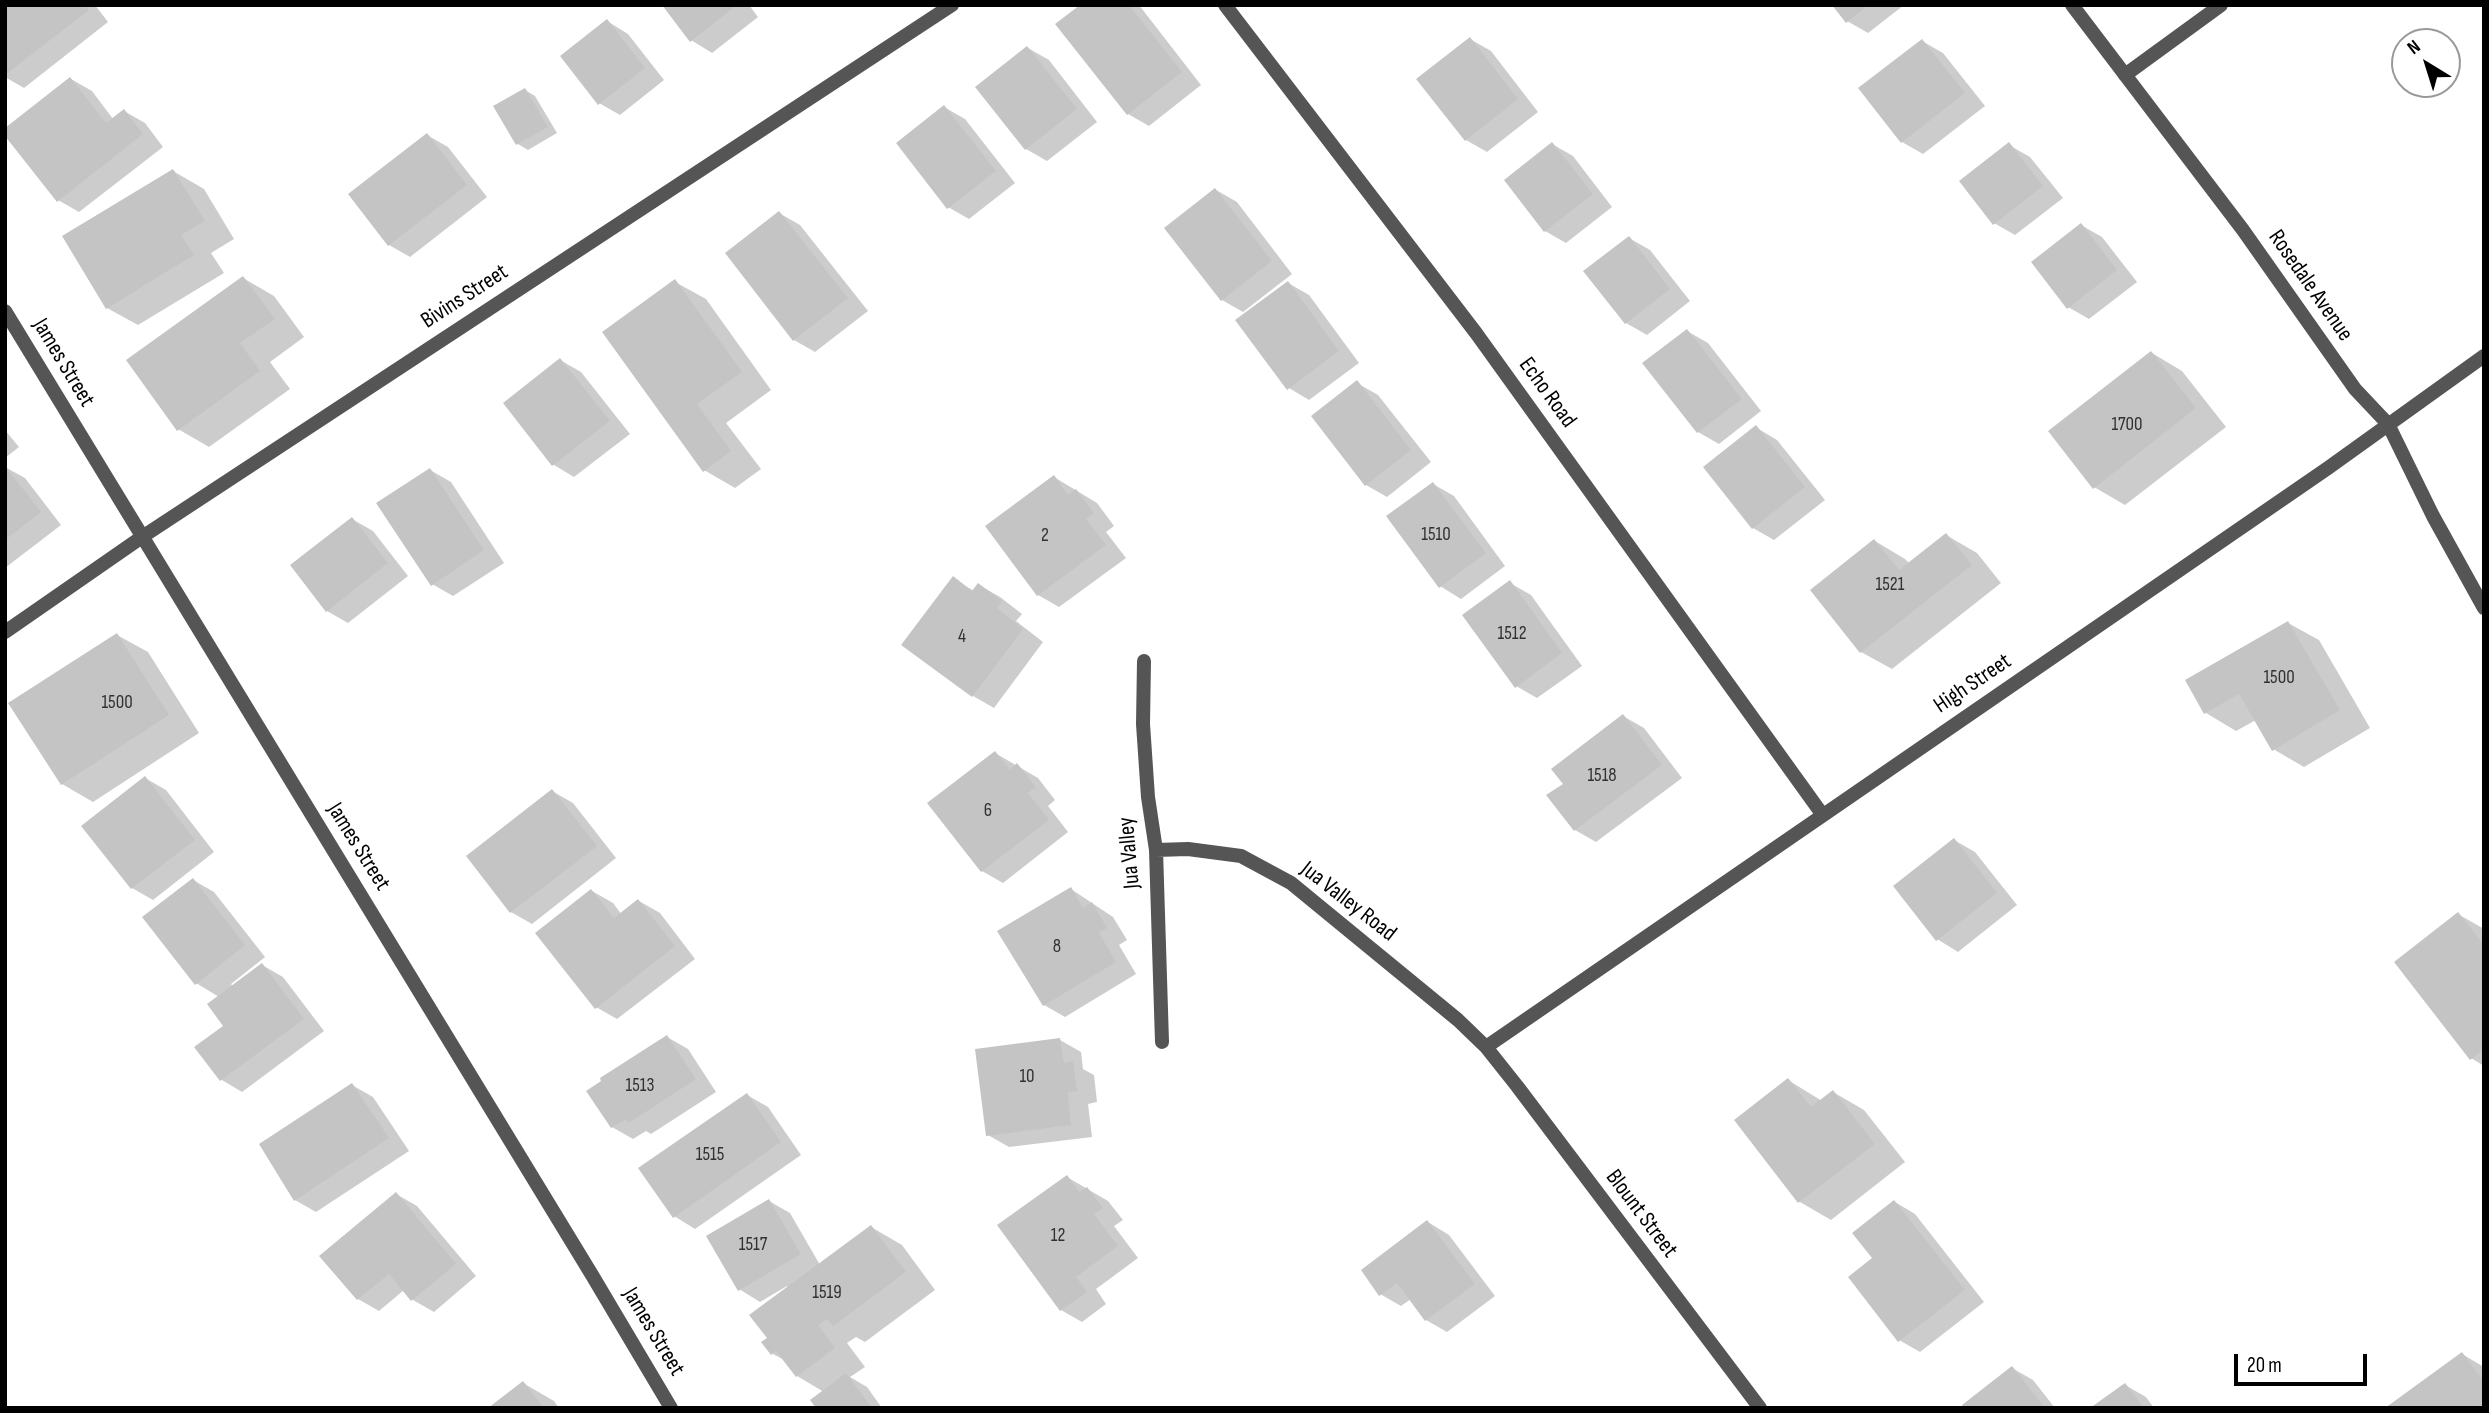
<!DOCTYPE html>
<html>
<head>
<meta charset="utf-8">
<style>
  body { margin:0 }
  #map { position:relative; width:2489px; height:1413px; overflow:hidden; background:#fff; font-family:"Sofia Sans Condensed",sans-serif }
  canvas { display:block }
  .frame { position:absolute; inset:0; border:7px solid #000; pointer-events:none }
  .north { position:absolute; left:2391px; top:28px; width:70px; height:70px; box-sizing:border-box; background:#fff; border:2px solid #999; border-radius:50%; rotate:322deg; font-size:19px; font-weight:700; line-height:28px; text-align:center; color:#000 }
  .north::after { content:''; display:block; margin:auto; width:24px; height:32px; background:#000; clip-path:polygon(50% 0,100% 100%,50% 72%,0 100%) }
  .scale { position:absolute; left:2234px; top:1354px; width:133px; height:32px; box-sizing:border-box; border:4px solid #000; border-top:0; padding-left:9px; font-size:21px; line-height:24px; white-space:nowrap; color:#000; -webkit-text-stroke:5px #fff; paint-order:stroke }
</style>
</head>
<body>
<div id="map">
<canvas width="2489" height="1413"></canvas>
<div class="frame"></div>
<div class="north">N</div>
<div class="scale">20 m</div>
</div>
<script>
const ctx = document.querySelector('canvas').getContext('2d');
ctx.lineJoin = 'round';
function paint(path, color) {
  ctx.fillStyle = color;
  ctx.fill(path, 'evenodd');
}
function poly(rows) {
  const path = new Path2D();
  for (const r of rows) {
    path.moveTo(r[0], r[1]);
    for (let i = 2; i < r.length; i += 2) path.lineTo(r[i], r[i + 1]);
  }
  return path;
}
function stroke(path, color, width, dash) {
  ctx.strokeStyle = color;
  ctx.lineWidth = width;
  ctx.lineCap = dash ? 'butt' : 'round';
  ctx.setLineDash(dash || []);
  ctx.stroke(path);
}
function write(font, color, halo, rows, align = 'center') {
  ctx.font = font + ' "Sofia Sans Condensed",sans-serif';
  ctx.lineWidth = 7;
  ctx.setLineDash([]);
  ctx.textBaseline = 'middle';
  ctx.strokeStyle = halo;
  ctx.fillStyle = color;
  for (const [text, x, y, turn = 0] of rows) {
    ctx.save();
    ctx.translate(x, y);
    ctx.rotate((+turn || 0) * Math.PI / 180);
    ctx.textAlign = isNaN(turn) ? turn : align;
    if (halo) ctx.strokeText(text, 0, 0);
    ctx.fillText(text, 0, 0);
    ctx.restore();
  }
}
paint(poly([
  [5,5,95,5,108,22,24,88,5,77],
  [664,5,749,5,758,17,712,53,691,40],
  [1083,5,1139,5,1201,85,1149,126,1128,114],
  [1835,5,1904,5,1868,33,1847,21],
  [607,21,628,34,664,80,620,115,599,103],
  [1470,39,1491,51,1538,112,1487,152,1466,140],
  [1922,41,1943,53,1985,106,1923,154,1902,142],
  [1028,48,1049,60,1097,122,1047,161,1026,149],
  [71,79,92,91,113,119,124,111,145,123,163,147,79,212,58,200],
  [525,90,535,96,557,133,528,150,518,144,496,107],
  [944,107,965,119,1015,183,969,219,948,207],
  [427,135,448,147,487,197,410,257,389,245,350,195],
  [1552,144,1573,156,1612,207,1566,243,1545,231],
  [2009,145,2030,157,2063,198,2015,235,1994,223],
  [173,171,204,189,234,239,211,253,224,273,138,325,107,308],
  [1216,190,1237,202,1292,274,1243,312,1222,300],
  [779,213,800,225,868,311,815,352,794,340],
  [2081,225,2102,237,2137,282,2089,319,2068,307],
  [1629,238,1650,250,1690,301,1647,335,1626,323],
  [243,278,274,296,304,337,270,362,290,389,209,447,178,429],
  [675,282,706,299,771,390,726,423,761,469,735,488,704,470],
  [1288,283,1309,295,1359,363,1309,400,1289,388],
  [1687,331,1708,343,1761,411,1719,444,1698,432],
  [2152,353,2182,371,2226,427,2125,505,2094,487],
  [560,360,581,372,630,434,574,477,554,465,505,403],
  [1357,383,1378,395,1431,462,1387,497,1366,485],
  [1757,428,1777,440,1825,500,1774,540,1753,528],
  [5,430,19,447,5,458],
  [5,467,25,478,61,525,5,568],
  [430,470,451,482,504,563,453,596,432,584],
  [1054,477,1097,503,1114,526,1106,532,1126,558,1059,607,1038,595],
  [1433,484,1454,496,1505,566,1461,599,1440,586],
  [352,519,373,531,408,576,348,623,327,611],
  [1946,535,1977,553,2001,583,1892,669,1861,652,1875,541,1905,559,1910,564],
  [954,579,974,591,979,585,1000,597,1022,614,1016,621,1043,642,994,708,973,696],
  [1510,583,1531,595,1582,666,1537,698,1516,686],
  [2288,623,2319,640,2370,728,2304,767,2273,749,2256,720,2236,731,2206,713],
  [117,635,148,652,199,733,93,802,62,784],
  [1623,716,1644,728,1682,778,1596,842,1575,830,1565,784],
  [995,753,1038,778,1055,800,1048,806,1068,832,1003,883,982,871],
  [145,778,166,790,214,852,153,900,132,888,84,826],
  [552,791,573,803,616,858,532,924,511,912],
  [1954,840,1975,852,2017,905,1958,952,1937,939],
  [193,880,214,892,265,957,231,984,233,987,262,965,283,977,324,1031,242,1092,222,1080,225,1026,219,997,196,983],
  [1071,889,1113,917,1127,940,1119,945,1136,974,1065,1017,1044,1005],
  [592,891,613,903,622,915,639,901,660,913,695,959,617,1019,596,1007],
  [2458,914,2484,929,2484,1066,2471,1058],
  [667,1037,688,1049,716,1092,651,1134,646,1131,633,1139,612,1127],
  [1060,1040,1081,1052,1083,1069,1094,1075,1097,1102,1088,1104,1092,1137,1009,1147,988,1135],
  [1788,1080,1822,1101,1833,1092,1864,1110,1905,1162,1831,1220,1800,1202,1736,1121],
  [352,1085,373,1097,409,1151,316,1212,295,1200],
  [747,1095,768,1107,801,1155,695,1229,674,1216],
  [1067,1177,1108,1201,1123,1220,1114,1226,1138,1258,1096,1289,1106,1304,1082,1322,1061,1310],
  [396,1194,417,1206,476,1276,434,1312,413,1300,404,1290,379,1311,358,1299,322,1256],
  [769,1201,790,1213,820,1265,871,1227,902,1245,935,1290,865,1342,856,1337,847,1343,865,1367,850,1377,867,1387,882,1408,818,1408,824,1392,797,1376,786,1361,773,1354,769,1338,788,1288,787,1286,760,1302,739,1289],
  [1895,1202,1915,1214,1984,1302,1920,1352,1899,1340,1874,1258],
  [1428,1222,1449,1235,1495,1296,1447,1332,1426,1320,1411,1299,1401,1306,1380,1294],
  [2462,1354,2484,1367,2484,1408],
  [2012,1368,2033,1380,2055,1408,1967,1408],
  [523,1383,554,1401,559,1408,491,1408],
  [2125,1385,2146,1397,2154,1408,2093,1408]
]), '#0003');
paint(poly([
  [5,5,85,5,89,10,5,75],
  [662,5,737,5,690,42],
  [1080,5,1129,5,1182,72,1127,115,1055,24],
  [1832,5,1868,5,1846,23],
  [607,19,645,68,598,105,560,56],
  [1470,37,1518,99,1465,141,1416,79],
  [1922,39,1965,93,1901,143,1858,88],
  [1027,46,1077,109,1025,150,975,87],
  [70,77,106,123,124,109,143,134,57,202,5,136,5,128],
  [525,88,548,127,516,145,493,106],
  [944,105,996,171,947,209,896,143],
  [427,133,467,185,388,246,348,194],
  [1552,142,1593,194,1544,232,1504,180],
  [2009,142,2043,186,1993,225,1959,181],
  [173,169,205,221,181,235,194,255,106,309,62,236],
  [1215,188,1272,261,1221,301,1164,228],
  [779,211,848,298,793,341,725,253],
  [2081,223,2117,270,2067,309,2031,262],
  [1629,236,1670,289,1625,324,1583,271],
  [243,276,275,319,240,343,260,371,177,431,126,360],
  [675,279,742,372,697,404,731,451,703,472,602,332],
  [1288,281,1339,351,1287,390,1235,320],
  [1687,329,1742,399,1697,433,1642,363],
  [2151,351,2196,408,2093,489,2048,431],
  [560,358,610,421,552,466,503,403],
  [1357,380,1411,450,1365,486,1311,416],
  [1756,425,1805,487,1752,529,1703,467],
  [5,466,41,512,5,540],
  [430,468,484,550,431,586,376,503],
  [1054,475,1068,495,1076,489,1094,513,1086,519,1106,545,1037,596,985,526],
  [1433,482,1486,553,1439,588,1386,516],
  [352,517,388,563,326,612,290,565],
  [1946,533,1972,565,1860,653,1810,590,1874,539,1899,570],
  [953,576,972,591,978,583,1002,601,997,608,1023,629,972,697,901,645],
  [1510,580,1562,653,1515,688,1462,615],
  [2288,621,2340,710,2272,751,2239,694,2204,714,2185,680],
  [117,633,169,715,61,785,8,703],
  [1623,714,1662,765,1574,831,1546,795,1563,784,1551,769],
  [995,751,1010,770,1017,763,1036,787,1028,793,1049,820,981,872,927,803],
  [145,776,195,840,131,889,81,826],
  [552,789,597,846,510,913,466,856],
  [1954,838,1997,893,1936,941,1893,886],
  [193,878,245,945,195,985,142,917],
  [1071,887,1083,908,1092,902,1107,928,1099,933,1116,962,1043,1006,997,931],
  [591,889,614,918,638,899,675,946,595,1009,535,933],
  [2458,912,2484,945,2484,1049,2470,1060,2394,962],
  [262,963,304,1019,220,1081,194,1047,223,1026,207,1004],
  [667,1035,696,1079,629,1123,626,1119,611,1128,586,1091,601,1081,600,1078],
  [1060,1038,1064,1063,1073,1061,1077,1091,1068,1092,1071,1125,986,1136,975,1049],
  [1788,1078,1811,1107,1833,1090,1875,1144,1798,1203,1734,1120],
  [352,1083,389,1138,294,1201,259,1144],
  [747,1093,781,1142,673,1218,638,1168],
  [1067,1175,1079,1192,1087,1187,1103,1208,1094,1214,1118,1246,1076,1277,1087,1292,1060,1311,997,1225],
  [396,1192,456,1264,411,1301,389,1274,357,1300,319,1256],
  [769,1199,801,1254,738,1291,706,1236],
  [1894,1200,1965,1290,1898,1342,1848,1277,1872,1258,1852,1233],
  [1427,1220,1475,1284,1425,1321,1397,1283,1379,1296,1361,1270],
  [871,1225,906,1272,833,1326,827,1319,818,1325,835,1348,796,1377,776,1351,771,1355,761,1342,767,1338,749,1315],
  [2462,1352,2484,1382,2484,1408,2385,1408],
  [2012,1366,2045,1408,1964,1408,1962,1405],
  [846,1373,872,1408,816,1408,810,1400],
  [523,1381,544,1408,488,1408],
  [2125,1383,2144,1408,2090,1408]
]), '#c4c4c4');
stroke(poly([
  [2125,75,2221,5]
]), '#555', 14);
stroke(poly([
  [1225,5,1476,333,1822,814],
  [2072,5,2243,230,2355,389,2388,424,2433,516,2484,608],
  [5,311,592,1275,671,1408],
  [5,632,142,537,952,5],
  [1144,661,1143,724,1148,797,1156,850,1162,1042],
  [1156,850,1188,849,1241,856,1291,883,1458,1020,1486,1047,1517,1086,1760,1408],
  [1486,1047,2328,468,2484,356]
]), '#555', 14);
write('19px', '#313131', null, [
  ["1700",2127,425],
  ["1510",1436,535],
  ["2",1045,536],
  ["1521",1890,585],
  ["1512",1512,634],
  ["4",962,637],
  ["1500",2279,678],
  ["1500",117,703],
  ["1518",1602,776],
  ["6",988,811],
  ["8",1057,947],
  ["10",1027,1077],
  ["1513",640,1086],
  ["1515",710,1155],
  ["12",1058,1236],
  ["1517",753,1245],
  ["1519",827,1293]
]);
write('23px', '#000', '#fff', [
  ["Rosedale Avenue",2310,286,55],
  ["Bivins Street",465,297,-33],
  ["James Street",63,363,59],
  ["Echo Road",1547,393,54],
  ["High Street",1973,684,-34],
  ["James Street",358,847,58],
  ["Jua Valley",1130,853,-95],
  ["Jua Valley Road",1348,902,38],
  ["Blount Street",1641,1214,53],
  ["James Street",653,1332,59]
]);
</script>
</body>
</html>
